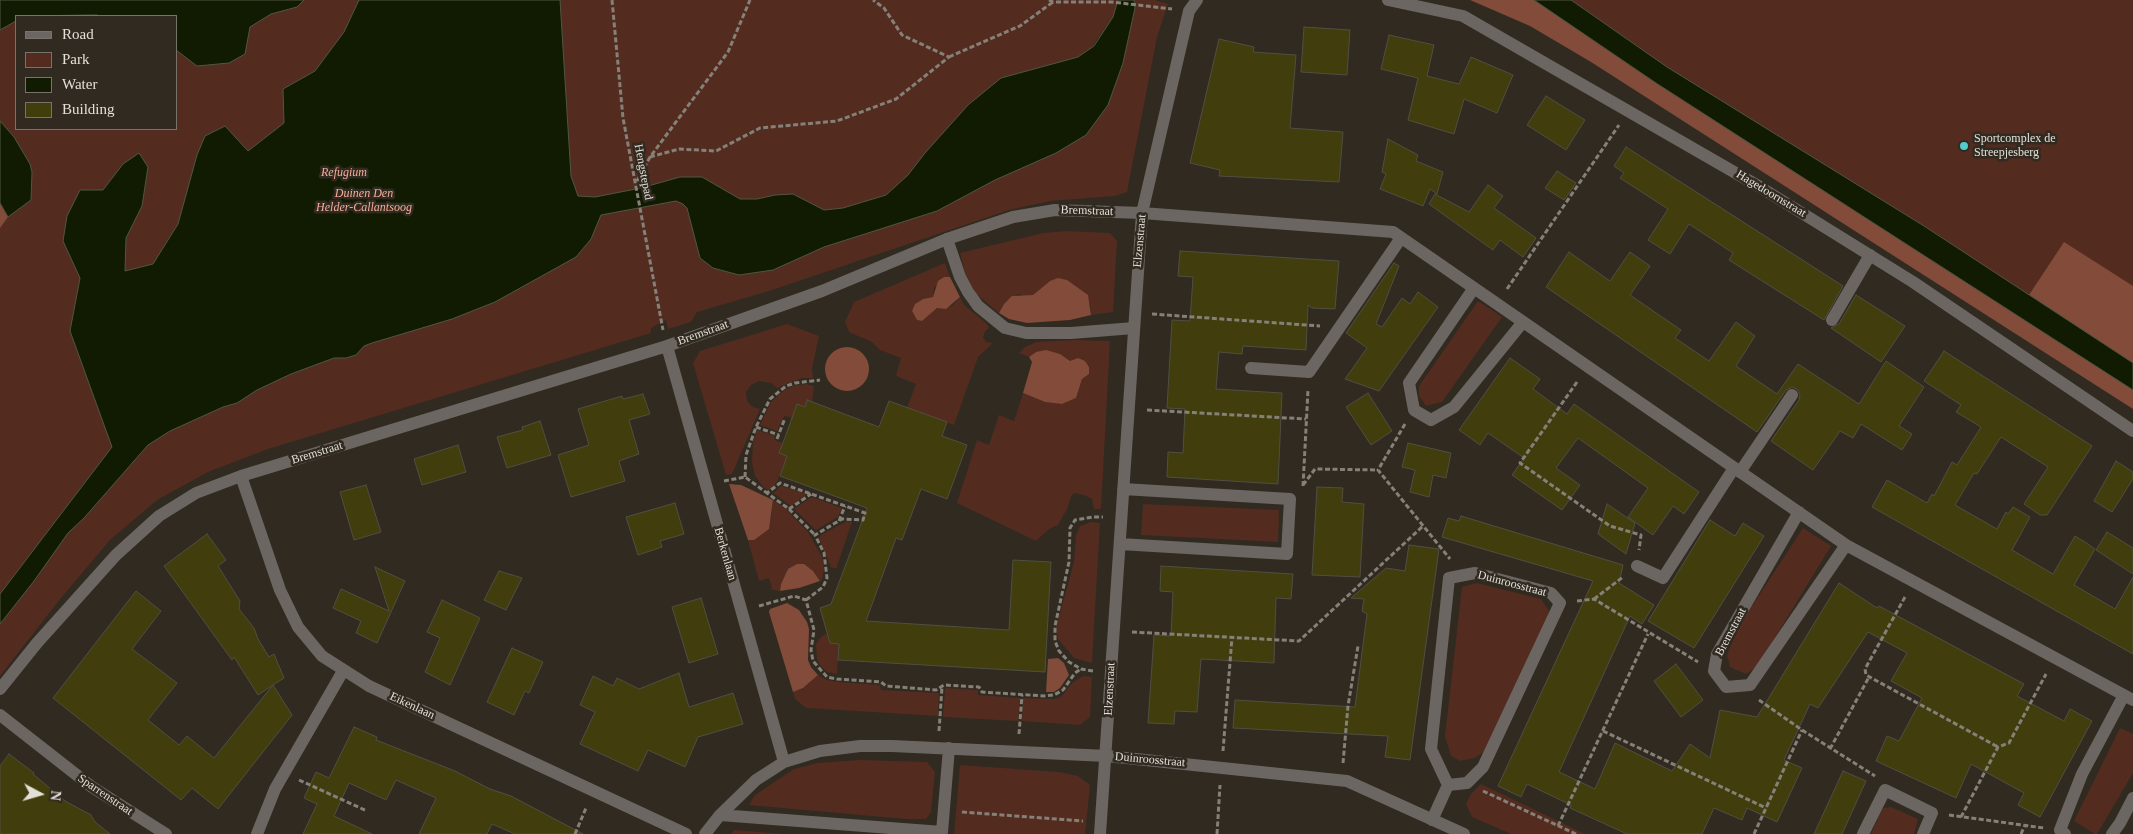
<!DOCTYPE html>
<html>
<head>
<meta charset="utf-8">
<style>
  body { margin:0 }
  #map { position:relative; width:2133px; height:834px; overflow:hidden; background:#302a20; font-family:"Times New Roman",serif }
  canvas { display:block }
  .legend { position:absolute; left:15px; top:15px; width:162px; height:115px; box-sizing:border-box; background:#302a20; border:1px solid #78736a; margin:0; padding:6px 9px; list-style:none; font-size:15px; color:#e3e0d9 }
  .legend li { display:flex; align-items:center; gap:10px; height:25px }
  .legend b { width:25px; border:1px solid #78736a }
  .north { position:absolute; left:15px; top:769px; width:50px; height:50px; -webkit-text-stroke:4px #302a20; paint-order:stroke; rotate:96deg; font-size:14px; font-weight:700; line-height:20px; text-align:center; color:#e3e0d9 }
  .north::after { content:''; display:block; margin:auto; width:18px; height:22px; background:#e3e0d9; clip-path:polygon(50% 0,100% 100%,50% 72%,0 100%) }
</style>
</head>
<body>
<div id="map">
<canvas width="2133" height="834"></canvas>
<ul class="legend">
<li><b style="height:6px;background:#6b6662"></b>Road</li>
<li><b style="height:14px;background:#532c1f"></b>Park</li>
<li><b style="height:14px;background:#111b01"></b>Water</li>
<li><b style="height:14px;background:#413d0d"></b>Building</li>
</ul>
<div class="north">N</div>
</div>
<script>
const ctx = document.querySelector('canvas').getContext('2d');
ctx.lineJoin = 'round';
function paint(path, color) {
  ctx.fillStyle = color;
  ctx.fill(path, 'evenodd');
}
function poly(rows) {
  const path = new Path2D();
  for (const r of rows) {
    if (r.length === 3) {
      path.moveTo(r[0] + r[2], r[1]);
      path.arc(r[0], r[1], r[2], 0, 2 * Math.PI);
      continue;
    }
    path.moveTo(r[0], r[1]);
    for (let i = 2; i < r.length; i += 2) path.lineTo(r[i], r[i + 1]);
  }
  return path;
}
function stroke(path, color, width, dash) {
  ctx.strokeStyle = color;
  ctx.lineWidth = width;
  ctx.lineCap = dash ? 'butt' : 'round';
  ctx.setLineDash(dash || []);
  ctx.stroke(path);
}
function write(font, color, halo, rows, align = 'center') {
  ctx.font = font + ' "Times New Roman",serif';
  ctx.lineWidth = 5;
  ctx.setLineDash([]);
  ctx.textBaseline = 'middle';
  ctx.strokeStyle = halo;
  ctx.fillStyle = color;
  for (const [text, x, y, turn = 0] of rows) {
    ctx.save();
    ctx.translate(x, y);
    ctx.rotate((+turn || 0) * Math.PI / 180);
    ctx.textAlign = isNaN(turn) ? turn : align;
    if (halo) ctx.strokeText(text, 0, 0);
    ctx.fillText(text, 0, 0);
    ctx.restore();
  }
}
paint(poly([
  [0,0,1118,0,1113,17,1090,49,1108,104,1123,63,1135,8,1134,0,1155,0,1168,4,1157,37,1127,192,1115,196,1050,201,1009,210,769,291,697,312,691,322,668,329,666,320,651,328,651,333,268,449,208,472,157,500,110,540,61,598,0,676],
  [16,16,176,16,176,129,16,129],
  [1571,0,2133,0,2133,363,1924,226,1667,67],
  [1067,231,1110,233,1117,241,1113,312,1091,315,1090,303,1050,281,1033,295,1026,296,1018,294,1004,304,999,313,976,294,966,276,960,253,1043,233],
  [945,263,950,277,944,277,934,288,933,297,923,299,915,304,912,311,917,320,922,321,937,308,952,306,960,297,964,305,986,323,989,328,985,331,983,337,986,342,993,343,978,357,954,425,907,408,916,384,896,376,901,358,880,350,872,342,849,332,845,322,854,302],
  [1478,301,1502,317,1442,402,1426,406,1419,396,1419,386],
  [787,324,819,336,812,368,813,378,802,378,777,388,771,383,759,381,751,385,746,392,747,401,753,407,760,409,732,474,726,475,693,363,700,351],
  [1073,340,1110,341,1101,509,1094,509,1092,499,1084,495,1074,493,1071,496,1067,509,1058,525,1049,529,1036,541,957,503,977,440,989,445,999,415,1014,421,1023,393,1045,402,1062,404,1076,398,1082,379,1089,374,1089,367,1085,361,1070,361,1060,354,1036,352,1029,357,1019,353,1025,347,1036,342],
  [806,384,814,386,812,402,807,400,805,407,792,418,784,416,777,431,760,425,771,402,783,391,792,386],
  [757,430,775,436,774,440,783,443,779,453,787,456,777,482,769,490,764,488,755,476,752,463,753,442],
  [781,486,807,494,791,506,773,493],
  [812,497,842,508,838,517,816,530,794,509],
  [773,500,786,509,808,532,822,557,824,568,822,580,820,581,813,571,788,569,781,584,780,591,770,589,772,588,769,578,759,581,748,540,754,540,771,519],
  [1143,504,1279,510,1278,542,1141,535],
  [847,521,852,522,836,569,831,567,819,538,821,535],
  [1091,522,1100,523,1092,663,1074,658,1058,639,1056,628,1074,562,1076,535,1080,526],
  [1803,528,1831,546,1757,667,1746,674,1730,667,1727,655,1737,629],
  [1477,583,1541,599,1549,611,1547,618,1485,751,1475,758,1460,761,1451,756,1445,736,1462,587],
  [825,634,831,634,830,643,839,644,837,674,827,672,819,664,817,658,816,645,819,639],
  [818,675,827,680,838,682,880,685,881,690,939,693,938,716,806,708,795,699,793,692,803,688],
  [1083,676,1092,677,1090,717,1080,725,1022,721,1023,698,1054,699,1061,697,1072,683],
  [945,688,978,690,978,695,1020,698,1018,721,943,717],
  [2120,728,2133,734,2133,773,2097,834,2095,834,2074,821],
  [859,760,927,762,935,772,931,812,926,819,906,819,749,805,755,795,794,769,817,763],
  [960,765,1059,772,1078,776,1090,785,1085,834,954,834],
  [1481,784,1585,834,1511,834,1472,817,1466,804,1471,794],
  [1891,807,1918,819,1914,834,1871,834,1883,808],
  [734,830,785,834,731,834]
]), '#532c1f');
paint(poly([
  [1470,0,1534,0,1656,83,2133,390,2133,409,1591,62,1530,26],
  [0,203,8,217,0,228],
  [2064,242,2133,286,2133,363,2029,295],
  [944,277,950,277,960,297,946,309,937,308,922,321,917,320,912,311,915,304,923,299,933,297,938,281],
  [1058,278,1067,280,1088,295,1091,315,1070,320,1027,323,1009,319,999,313,1004,304,1012,296,1033,295,1050,281],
  [847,369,22],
  [1046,350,1060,354,1070,361,1078,358,1085,361,1089,367,1089,374,1082,379,1076,398,1062,404,1045,402,1023,393,1032,362,1029,357,1036,352],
  [729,484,741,485,773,500,769,529,754,540,748,540],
  [797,564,804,564,813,571,820,581,799,588,780,591,781,584,788,569],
  [787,603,799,610,807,622,809,629,808,660,811,667,818,675,803,688,793,692,769,612,770,609],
  [1058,658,1064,663,1069,675,1060,688,1054,692,1046,692,1048,659]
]), '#834b39');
const water = poly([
  [0,0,304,0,297,7,271,14,250,27,245,54,229,63,197,66,176,50,176,16,100,16,97,15,16,16,16,21,0,30,0,0],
  [359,0,560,0,571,176,578,196,595,197,641,188,680,177,702,177,740,199,757,199,775,195,793,194,824,210,843,208,886,195,908,175,925,153,968,105,1001,78,1078,57,1094,46,1113,17,1118,0,1134,0,1135,8,1123,63,1108,105,1086,135,1056,153,995,180,937,211,824,247,773,270,739,275,713,268,700,258,687,208,683,204,676,201,601,215,591,239,576,257,495,302,452,319,372,343,364,346,356,355,346,358,334,358,291,374,257,390,237,403,223,407,170,431,148,445,84,518,68,533,34,581,0,624,0,594,112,447,70,331,80,278,63,241,67,216,80,190,103,190,123,164,139,153,148,167,142,206,126,238,125,271,153,264,178,224,197,155,205,136,225,126,248,151,284,123,283,89,315,71,344,32,359,0],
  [1534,0,1571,0,1667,67,1924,226,2133,363,2133,390,1656,83,1534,0],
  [0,121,14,137,30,164,32,172,31,200,8,217,0,203,0,121]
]);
paint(water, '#111b01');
stroke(water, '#505642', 1);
const building = poly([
  [1304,27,1350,30,1347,75,1301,72,1304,27],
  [1389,35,1434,45,1427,76,1459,84,1471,57,1513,75,1497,113,1464,99,1454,134,1408,120,1418,78,1381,69,1389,35],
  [1219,39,1254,47,1253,52,1296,55,1290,128,1343,132,1339,182,1219,176,1220,170,1190,163,1219,39],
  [1546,96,1585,120,1566,150,1527,125,1546,96],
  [1388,139,1418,155,1416,161,1443,172,1437,194,1430,189,1423,206,1380,189,1386,174,1382,172,1388,139],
  [1626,147,1843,286,1824,320,1729,260,1733,253,1689,224,1670,254,1648,240,1668,209,1620,178,1624,173,1614,166,1626,147],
  [1557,171,1576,183,1564,200,1545,188,1557,171],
  [1488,185,1503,196,1494,208,1536,238,1523,257,1500,240,1493,250,1429,204,1435,194,1469,212,1488,185],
  [1180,251,1339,261,1335,309,1312,308,1308,305,1306,350,1243,346,1242,354,1219,352,1216,389,1282,393,1278,484,1167,477,1168,452,1183,453,1185,409,1167,408,1172,320,1190,321,1193,277,1178,276,1180,251],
  [1569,252,1610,281,1630,252,1650,266,1630,295,1681,330,1675,338,1709,361,1736,322,1755,336,1736,366,1777,394,1798,364,1859,404,1886,361,1924,387,1899,426,1912,434,1902,450,1861,424,1853,438,1840,431,1813,470,1771,441,1799,400,1800,395,1797,389,1792,387,1786,390,1757,432,1546,287,1569,252],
  [1394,263,1399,266,1376,324,1382,327,1402,298,1410,304,1418,292,1438,307,1379,391,1345,379,1367,348,1346,333,1394,263],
  [1856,295,1905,326,1881,362,1831,328,1839,324,1856,295],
  [1944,351,2092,446,2047,515,2040,515,2024,504,2048,467,2001,437,1977,474,1974,473,1955,505,1997,529,2006,512,2008,514,2013,507,2030,517,2012,550,2053,574,2075,536,2085,542,2095,549,2074,585,2115,609,2133,577,2133,654,1872,507,1887,480,1927,503,1932,494,1934,496,1952,462,1957,465,1981,427,1956,412,1961,405,1924,381,1944,351],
  [1510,358,1540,379,1533,389,1567,414,1574,404,1699,492,1684,514,1673,506,1653,535,1628,517,1648,488,1578,438,1556,468,1580,485,1562,510,1512,475,1524,458,1488,433,1480,445,1459,430,1510,358],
  [1368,393,1392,431,1371,445,1346,407,1368,393],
  [643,394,650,414,629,420,639,454,619,461,625,481,571,497,558,455,589,445,578,409,622,396,623,399,643,394],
  [807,400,879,427,889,401,947,422,942,436,967,445,947,499,921,489,902,540,896,538,866,621,1009,630,1013,560,1051,562,1045,672,838,660,839,644,830,643,820,608,831,604,867,508,780,476,787,456,779,453,783,443,797,404,805,407,807,400],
  [540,421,551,455,507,468,497,437,523,430,522,427,540,421],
  [1408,443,1451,453,1446,478,1433,475,1429,497,1410,492,1415,470,1402,467,1408,443],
  [458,445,466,472,422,485,414,459,458,445],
  [2116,461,2133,472,2133,479,2112,512,2094,501,2116,461],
  [366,485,381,532,354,540,340,492,366,485],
  [1317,487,1343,488,1342,502,1364,504,1360,577,1312,575,1317,487],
  [675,503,684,534,660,541,662,547,638,555,626,517,675,503],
  [1607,504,1635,523,1626,554,1598,534,1607,504],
  [1461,516,1623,565,1619,583,1654,605,1642,624,1630,616,1559,772,1595,789,1615,743,1672,771,1690,744,1710,758,1720,710,1757,717,1839,583,1877,608,1879,606,2024,684,2017,696,2064,721,2070,709,2092,721,2040,817,2018,805,2024,793,1971,764,1956,798,1876,761,1887,736,1899,741,1922,698,1891,681,1907,653,1868,632,1818,708,1810,704,1784,760,1802,768,1777,822,1747,808,1742,820,1714,808,1702,834,1627,834,1570,808,1571,805,1527,784,1521,797,1498,786,1593,581,1442,537,1448,518,1459,521,1461,516],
  [1710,520,1735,536,1743,523,1764,536,1694,648,1648,621,1710,520],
  [2107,532,2133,548,2133,574,2096,550,2107,532],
  [207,534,226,560,218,566,240,601,239,609,254,628,258,639,269,657,274,654,284,678,273,685,292,715,218,809,192,788,181,800,53,698,136,591,161,611,132,649,177,683,148,720,179,745,187,736,214,758,273,685,258,695,234,657,232,660,164,566,207,534],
  [1409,545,1439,549,1410,760,1385,757,1388,736,1233,728,1235,700,1355,707,1367,614,1362,611,1364,599,1351,598,1386,568,1405,571,1409,545],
  [1161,566,1293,574,1291,599,1276,598,1274,663,1201,659,1197,712,1175,711,1174,724,1148,723,1154,635,1171,636,1173,592,1160,591,1161,566],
  [375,567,405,581,377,643,356,633,361,621,333,608,341,589,389,611,375,567],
  [499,571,522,578,506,610,484,600,499,571],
  [701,598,718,654,689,663,672,607,701,598],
  [442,600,480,618,450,685,425,672,440,638,427,632,442,600],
  [512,648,543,662,529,693,525,691,514,715,487,702,512,648],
  [1676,664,1703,700,1681,717,1654,681,1676,664],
  [679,673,689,707,733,693,743,724,698,737,685,767,648,750,638,771,580,744,595,712,580,705,593,676,613,686,617,678,639,689,679,673],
  [354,727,377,737,376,740,455,771,490,789,511,796,583,834,515,834,492,824,487,834,419,834,436,798,396,780,386,800,349,783,334,816,372,834,303,834,317,804,304,798,316,772,329,778,354,727],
  [9,754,34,773,33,774,65,801,91,815,95,822,110,834,0,834,0,766,9,754],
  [1843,771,1866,781,1842,834,1814,834,1843,771]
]);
paint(building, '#413d0d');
stroke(building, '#504f43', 1);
stroke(poly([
  [612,0,623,118,663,330],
  [1049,0,1053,2,1112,2,1172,9],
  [949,57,1020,26,1053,2],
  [650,157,679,149,716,151,760,128,837,121,896,99,949,57,902,35,884,8,873,0],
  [637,181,650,157,728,52,750,0],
  [1507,289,1619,125],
  [1152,314,1320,326],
  [1577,382,1520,463,1610,526,1641,535,1639,550],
  [1147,410,1306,419],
  [1405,424,1378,470,1450,559],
  [756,427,779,435],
  [777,439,785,418],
  [745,477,746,455,756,427,770,399,786,386,795,383,820,380],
  [724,481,745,477,767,493],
  [1303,485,1315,469,1378,470],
  [1303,486,1308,390],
  [789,509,811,494],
  [839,521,845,506],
  [1905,597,1865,669,1866,675,1998,747],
  [1594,599,1623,577],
  [806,600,823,587,827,578,824,553,815,535,842,519,863,520,865,513,780,483,767,493,789,509,815,535],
  [1577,601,1594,599,1698,662],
  [759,606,794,596,806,600,814,630,811,650,813,661,827,677,837,679,881,682,886,686,936,690,944,685,979,687,982,692,1044,696,1054,695,1063,690,1075,673,1081,669],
  [1132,632,1299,641,1423,526],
  [1093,671,1081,669,1069,662,1059,651,1055,641,1055,626,1069,562,1070,528,1075,520,1093,517,1103,517],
  [1759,700,1802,730,1875,776],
  [939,731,942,687],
  [1603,731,1766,808],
  [1019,734,1022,695],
  [1830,749,1869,677],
  [1223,751,1232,637],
  [1343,763,1348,706,1358,646],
  [299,780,367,811],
  [1483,791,1576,834],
  [962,812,1083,821],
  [1949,815,2044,828],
  [1961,817,1998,747,2009,743,2046,674],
  [1558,826,1648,634],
  [575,834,586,808],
  [1217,834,1220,785],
  [1754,834,1802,730],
  [2021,834,2025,825]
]), '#858078', 3, [5, 2.5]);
stroke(poly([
  [947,239,960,277,968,292,978,306,1005,328,1026,333,1071,333,1134,328],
  [1832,320,1870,255],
  [1251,368,1309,372,1401,238],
  [1740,472,1792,395],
  [1637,566,1663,578,1734,468],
  [257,834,275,789,343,671]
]), '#6b6662', 12);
stroke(poly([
  [1388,0,1463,16,1760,187,1913,282,2133,431],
  [1474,288,1409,383,1414,410,1431,420,1454,407,1523,322],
  [667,346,784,762],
  [241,476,280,590,298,627,322,656,369,686,686,834],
  [1799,512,1717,654,1714,671,1726,687,1750,685,1846,545],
  [1120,544,1287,554,1290,499,1123,489],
  [1475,573,1551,593,1560,603,1483,767,1467,783,1448,785,1431,749,1449,578,1475,573],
  [0,689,37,643,116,555,159,516,196,493,241,476,667,346,822,291,947,239,1013,217,1055,210,1142,213,1393,232,1846,545,2133,700],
  [0,715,92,787,166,834],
  [720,815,942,832,949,748],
  [1432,820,1448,785],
  [705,834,720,815,756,780,784,762,820,751,860,746,892,746,1107,756,1347,781,1464,834],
  [1100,834,1142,213,1189,11,1197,0],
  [1863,834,1885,790,1932,813,1923,834],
  [2065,834,2060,830,2082,774,2124,695],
  [2112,834,2120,823,2133,798]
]), '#6b6662', 12);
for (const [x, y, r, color] of [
  [1964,146,5,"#53cdca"]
]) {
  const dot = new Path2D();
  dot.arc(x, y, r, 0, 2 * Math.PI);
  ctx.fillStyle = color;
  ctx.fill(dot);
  stroke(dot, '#302a20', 2);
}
write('12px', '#e3e0d9', '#302a20', [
  ["Sportcomplex de",1974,139],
  ["Streepjesberg",1974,153]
], 'left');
write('12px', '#e3e0d9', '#302a20', [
  ["Hengstepad",643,172,79],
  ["Hagedoornstraat",1771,194,31],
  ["Bremstraat",1087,211,2],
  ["Elzenstraat",1140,241,-85],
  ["Bremstraat",703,333,-20],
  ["Bremstraat",317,453,-17],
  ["Berkenlaan",725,554,74],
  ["Duinroosstraat",1512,584,15],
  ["Bremstraat",1731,632,-62],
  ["Elzenstraat",1110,689,-87],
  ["Eikenlaan",412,706,25],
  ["Duinroosstraat",1150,760,5],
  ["Sparrenstraat",105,795,34]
]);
write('italic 12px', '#f4ad97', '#302a20', [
  ["Refugium",344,173],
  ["Duinen Den",364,194],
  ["Helder-Callantsoog",364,208]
]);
</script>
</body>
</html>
